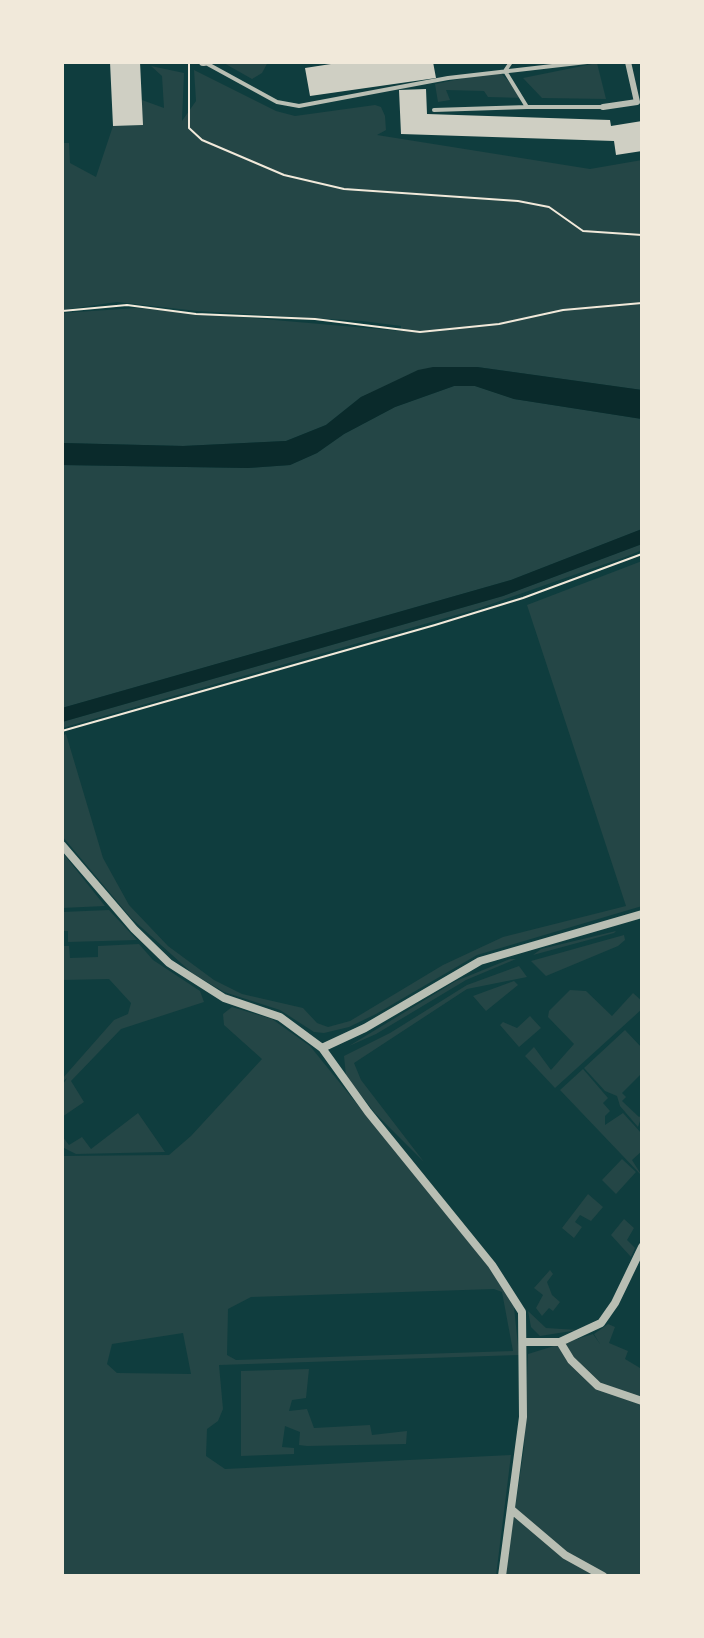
<!DOCTYPE html>
<html>
<head>
<meta charset="utf-8">
<style>
  body { margin:0 }
  #map { position:relative; width:704px; height:1638px; overflow:hidden; background:#0f3d3e; font-family:"Golos Text",sans-serif }
  canvas { display:block }
  .frame { position:absolute; inset:0; border:64px solid #f1e9da; pointer-events:none }
</style>
</head>
<body>
<div id="map">
<canvas width="704" height="1638"></canvas>
<div class="frame"></div>
</div>
<script>
const ctx = document.querySelector('canvas').getContext('2d');
ctx.lineJoin = 'round';
function paint(path, color) {
  ctx.fillStyle = color;
  ctx.fill(path, 'evenodd');
}
function poly(rows) {
  const path = new Path2D();
  for (const r of rows) {
    path.moveTo(r[0], r[1]);
    for (let i = 2; i < r.length; i += 2) path.lineTo(r[i], r[i + 1]);
  }
  return path;
}
function stroke(path, color, width, dash) {
  ctx.strokeStyle = color;
  ctx.lineWidth = width;
  ctx.lineCap = dash ? 'butt' : 'round';
  ctx.setLineDash(dash || []);
  ctx.stroke(path);
}
paint(poly([
  [222,62,268,62,262,73,252,79],
  [597,63,606,99,542,98,523,78],
  [151,66,184,73,182,121,196,101,194,70,276,111,295,116,375,105,381,107,385,116,386,130,377,135,590,169,642,160,642,390,477,367,379,390,361,397,326,425,286,441,183,446,62,443,62,313,136,308,401,331,401,326,362,321,197,311,117,302,62,310,62,143,69,143,70,163,96,177,113,126,142,125,142,100,164,108,162,76],
  [499,71,524,98,488,97,484,91,446,90,450,100,438,102,435,84],
  [454,386,475,386,514,399,642,419,642,529,511,580,62,708,62,465,248,468,290,465,317,453,344,434,395,407],
  [642,544,642,550,625,557,477,609,62,728,62,722,503,596],
  [642,561,642,906,477,955,376,1014,349,1027,324,1033,314,1032,280,1010,224,992,192,973,131,918,62,836,62,736,66,734,103,858,129,905,168,946,214,980,242,994,303,1008,317,1023,328,1027,350,1021,443,965,503,937,626,906,527,605],
  [62,852,105,906,62,908],
  [109,910,137,940,68,942,68,931,62,931,62,912],
  [616,931,614,933,533,955,541,949],
  [624,935,625,940,618,946,546,976,531,961],
  [139,944,153,960,200,991,204,1002,121,1029,71,1081,84,1102,62,1117,62,1086,67,1078,62,1082,62,1079,114,1020,128,1014,131,1003,109,979,62,980,62,946,69,946,70,958,98,957,98,946],
  [510,959,516,959,466,980,376,1034,349,1046,456,981],
  [519,966,527,977,467,989,354,1063,361,1080,424,1162,375,1113,346,1076,344,1056,390,1033,467,985],
  [514,981,518,985,486,1011,473,996],
  [570,990,586,991,612,1016,633,993,642,1001,642,1009,555,1088,525,1056,534,1047,551,1070,574,1044,548,1017,549,1011],
  [232,1007,272,1019,310,1046,489,1267,514,1307,519,1355,219,1365,223,1409,218,1421,207,1429,206,1456,225,1469,511,1455,496,1576,62,1576,62,1156,169,1155,191,1136,262,1059,224,1025,223,1014],
  [494,1289,502,1292,513,1351,236,1360,227,1355,228,1309,251,1297],
  [183,1333,191,1374,117,1373,107,1364,112,1344],
  [530,1016,541,1028,519,1047,500,1025,503,1022,517,1028],
  [625,1030,642,1048,642,1073,622,1093,626,1097,622,1101,639,1117,642,1115,638,1127,620,1106,617,1096,605,1091,584,1068],
  [583,1069,608,1098,603,1103,610,1111,605,1116,605,1125,623,1113,642,1134,642,1151,632,1160,642,1176,560,1090],
  [138,1113,165,1152,76,1154,62,1147,62,1136,69,1145,82,1137,91,1149],
  [622,1159,636,1172,616,1194,602,1180],
  [588,1194,603,1207,591,1221,580,1215,575,1222,582,1227,574,1238,562,1228],
  [624,1219,634,1228,627,1240,635,1248,631,1257,611,1235],
  [550,1270,553,1274,547,1282,552,1295,560,1302,553,1311,549,1308,542,1316,536,1308,543,1295,534,1288],
  [528,1311,546,1328,578,1330,540,1336,531,1327],
  [608,1324,615,1327,609,1343,628,1351,625,1359,640,1368,642,1364,642,1576,505,1576,524,1448,528,1354,593,1334,600,1344,594,1334],
  [309,1369,306,1398,292,1400,289,1411,307,1409,314,1428,370,1425,372,1435,407,1431,406,1444,307,1446,299,1445,300,1432,285,1426,282,1447,294,1448,294,1454,241,1456,241,1371]
]), '#244646');
paint(poly([
  [433,367,477,367,642,390,642,419,514,399,475,386,454,386,395,407,344,434,317,453,290,465,248,468,62,465,62,443,183,446,286,441,326,425,361,397,418,370],
  [642,529,642,544,503,596,62,722,62,708,511,580]
]), '#0a2a2b');
paint(poly([
  [110,62,140,62,143,125,113,126],
  [344,62,433,62,436,78,310,96,305,68],
  [426,89,427,114,610,120,611,126,642,121,642,151,616,155,614,141,401,134,399,90]
]), '#cfcfc3');
stroke(poly([
  [189,62,189,128,202,140,284,175,344,189,518,201,549,207,583,231,642,235],
  [62,311,127,305,196,314,315,319,420,332,499,324,563,310,642,303],
  [62,731,435,625,523,598,642,554]
]), '#f1e9da', 2);
stroke(poly([
  [204,62,277,102,299,106,448,78,587,62],
  [511,62,505,71,527,107,603,107],
  [434,110,527,107]
]), '#b8beb3', 4);
stroke(poly([
  [603,107,637,102,628,62]
]), '#b8beb3', 6);
stroke(poly([
  [203,62,204,62],
  [62,845,134,929,169,963,224,998,280,1017,322,1048,365,1028,480,961,642,914],
  [322,1048,368,1112,492,1265,522,1312,523,1417,502,1576],
  [524,1342,560,1342,601,1323,615,1303,642,1247],
  [560,1342,571,1360,598,1386,642,1401],
  [512,1510,565,1555,603,1576]
]), '#b8beb3', 8);
</script>
</body>
</html>
